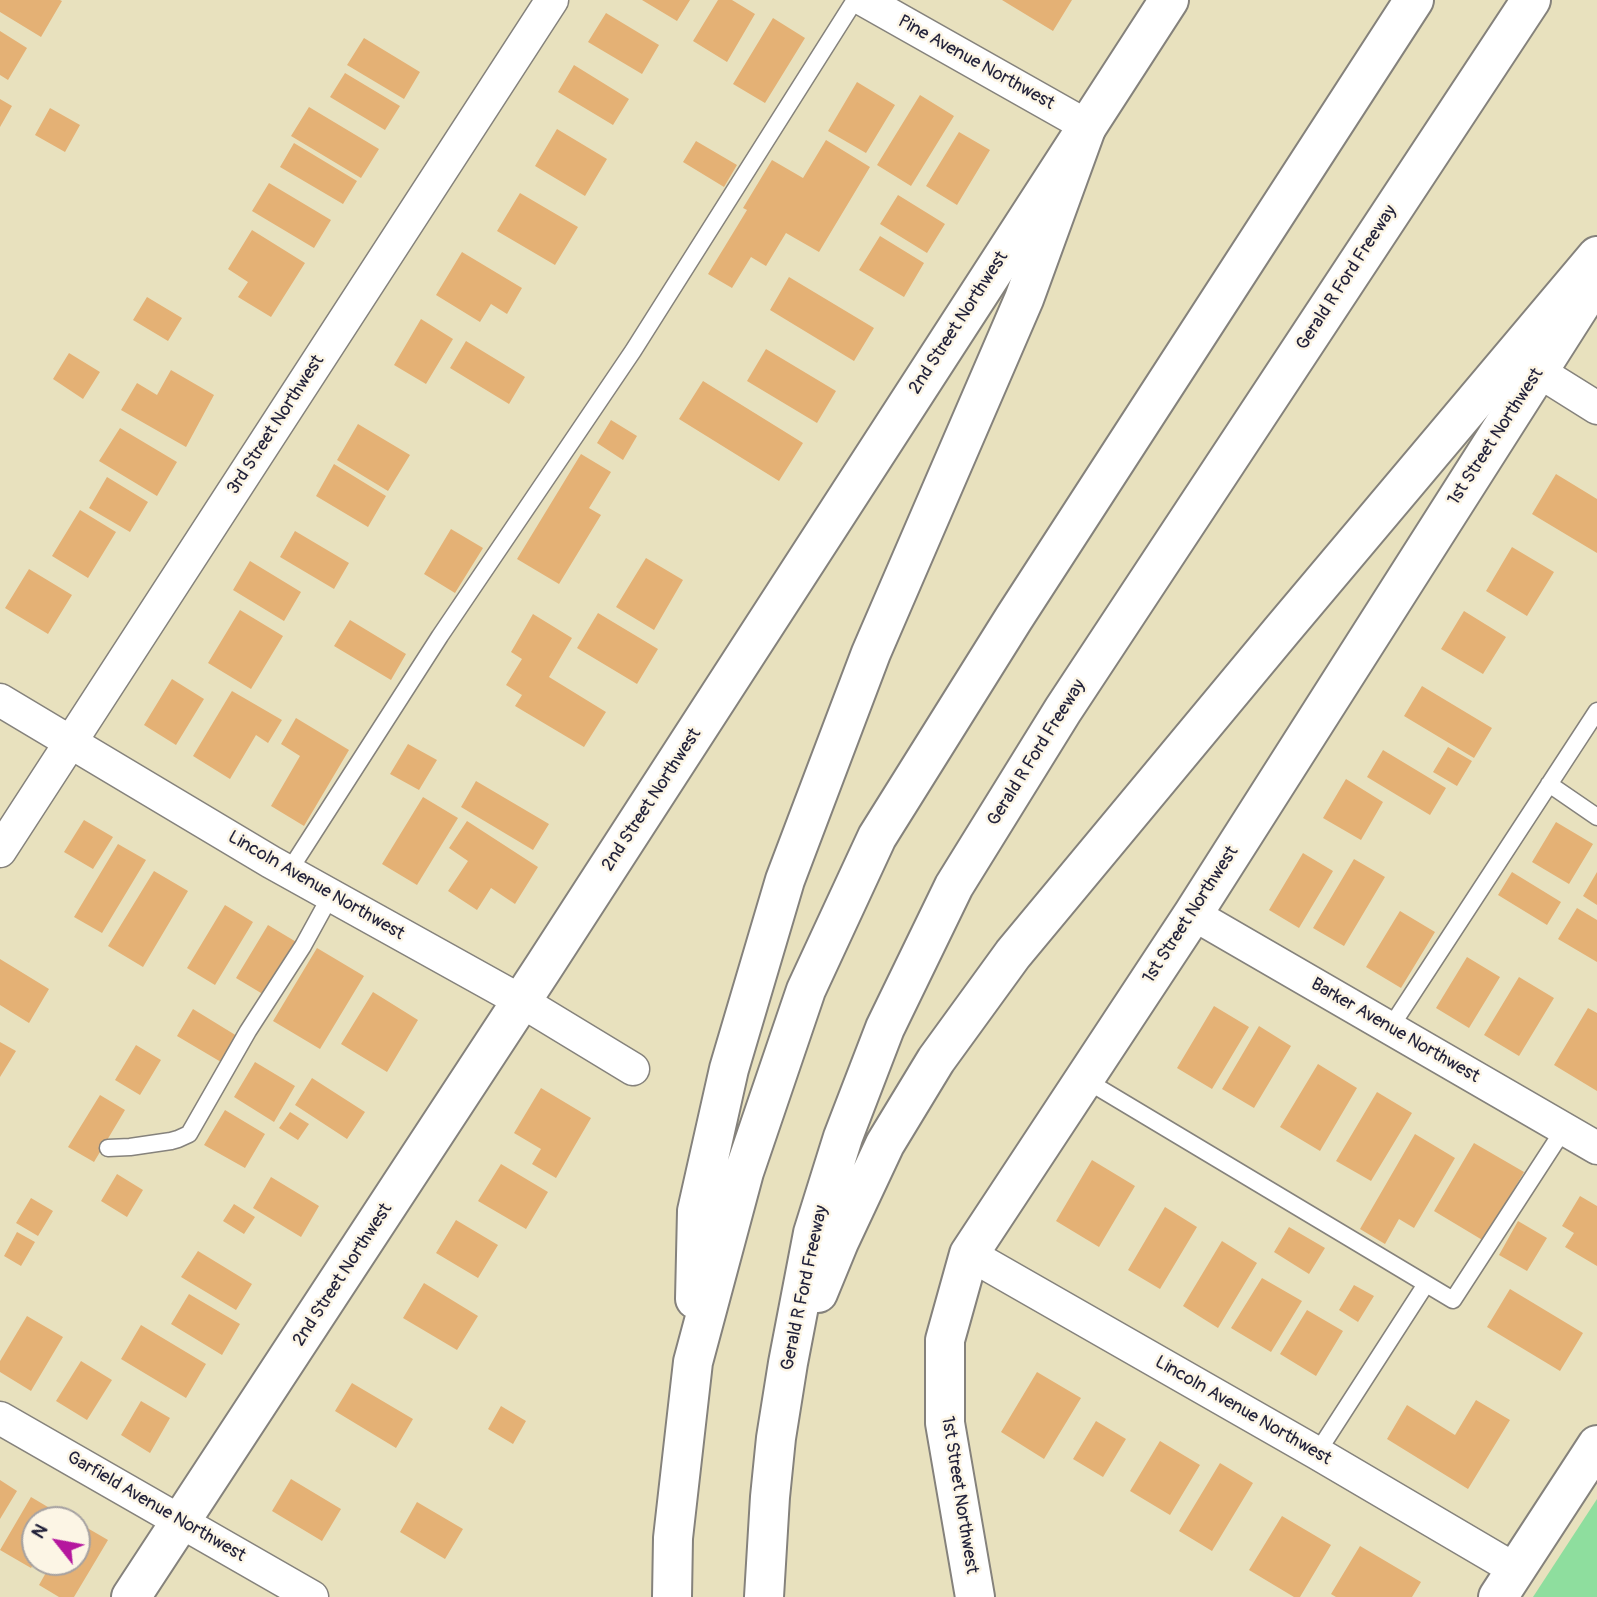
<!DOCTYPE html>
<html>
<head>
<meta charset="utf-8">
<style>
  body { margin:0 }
  #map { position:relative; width:1597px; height:1597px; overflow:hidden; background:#e8e1be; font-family:Pangolin,sans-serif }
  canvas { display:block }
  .north { position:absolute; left:21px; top:1506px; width:70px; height:70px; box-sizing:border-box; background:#fcf5e5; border:2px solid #a5a1a1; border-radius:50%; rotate:301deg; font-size:19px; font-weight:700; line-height:28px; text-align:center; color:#22223b }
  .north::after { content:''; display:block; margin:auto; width:24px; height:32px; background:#b5179e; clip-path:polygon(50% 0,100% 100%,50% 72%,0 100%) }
</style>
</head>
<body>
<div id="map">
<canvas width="1597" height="1597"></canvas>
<div class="north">N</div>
</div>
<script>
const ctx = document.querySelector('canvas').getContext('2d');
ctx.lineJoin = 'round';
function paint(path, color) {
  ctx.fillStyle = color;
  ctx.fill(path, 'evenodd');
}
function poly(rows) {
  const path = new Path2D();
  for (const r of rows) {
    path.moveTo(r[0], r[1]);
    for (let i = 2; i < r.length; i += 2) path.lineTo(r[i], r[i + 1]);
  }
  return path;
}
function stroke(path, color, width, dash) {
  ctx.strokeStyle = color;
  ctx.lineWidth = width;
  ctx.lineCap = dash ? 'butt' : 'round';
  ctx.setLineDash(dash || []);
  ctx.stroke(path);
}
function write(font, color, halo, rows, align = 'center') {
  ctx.font = font + ' Pangolin,sans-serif';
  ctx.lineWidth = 5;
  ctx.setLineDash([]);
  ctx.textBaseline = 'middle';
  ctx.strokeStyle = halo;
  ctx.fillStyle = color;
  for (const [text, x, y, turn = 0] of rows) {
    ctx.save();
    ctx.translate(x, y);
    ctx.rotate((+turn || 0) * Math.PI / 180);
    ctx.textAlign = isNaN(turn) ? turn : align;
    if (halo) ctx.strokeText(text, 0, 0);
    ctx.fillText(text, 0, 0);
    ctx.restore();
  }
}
paint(poly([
  [1597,1499,1597,1597,1533,1597]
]), '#8ede9e');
paint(poly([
  [0,0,60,0,62,1,41,37,0,12],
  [642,0,690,0,677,21],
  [718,0,732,0,755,14,727,62,693,41],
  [1002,0,1072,0,1053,31],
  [606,13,659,45,642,74,588,42],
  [773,18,805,38,765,103,733,84],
  [0,31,27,48,8,80,0,75],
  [364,38,420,72,404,99,347,65],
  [574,65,629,99,613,125,558,92],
  [345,73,400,106,385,130,330,97],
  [857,82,895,105,866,153,828,131],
  [920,95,954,116,911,186,877,165],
  [0,99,12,106,0,127],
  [309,107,379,149,361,178,291,136],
  [50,108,80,125,65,152,35,135],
  [557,129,607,159,585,196,535,166],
  [959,132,990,150,957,205,926,186],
  [826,140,870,167,819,252,786,233,766,266,751,257,732,288,708,274,747,210,743,208,772,160,803,178],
  [696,141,737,165,724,187,683,162],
  [294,143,357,181,343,204,280,167],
  [269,183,331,220,314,248,252,211],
  [520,193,578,227,555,265,497,231],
  [898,195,945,224,927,253,880,224],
  [252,230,305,263,271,317,238,297,248,282,228,269],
  [880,236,924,263,904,297,859,270],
  [462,252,522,288,507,314,491,304,480,322,436,295],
  [789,277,874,328,854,361,770,310],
  [147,297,182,318,168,341,133,320],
  [421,319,453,339,426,384,394,365],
  [466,341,525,377,509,404,450,368],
  [766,349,836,391,817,423,747,381],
  [69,353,100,372,83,399,53,379],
  [171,370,214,395,186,447,121,410,137,383,157,395],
  [703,381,803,443,779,481,679,419],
  [611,420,637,436,623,460,597,443],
  [358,424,410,455,388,491,337,460],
  [120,428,177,462,157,496,99,461],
  [581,454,611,472,589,508,601,515,559,584,517,559],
  [334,464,386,496,368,527,316,496],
  [1556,474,1597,499,1597,553,1532,514],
  [107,477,148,502,130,532,89,508],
  [80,510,116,532,88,578,52,556],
  [451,529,483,548,455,593,424,574],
  [295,531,349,563,334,589,280,557],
  [1512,547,1554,572,1527,616,1486,591],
  [646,558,683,580,654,630,616,607],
  [250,561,301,592,284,621,233,590],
  [29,569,72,595,48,634,5,608],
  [240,610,283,636,251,689,208,663],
  [1464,611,1506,637,1483,674,1441,649],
  [598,613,658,649,637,684,577,648],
  [533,614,572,638,549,677,606,712,584,747,515,706,522,695,506,685,522,659,511,652],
  [350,620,406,654,391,680,334,646],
  [172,679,204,699,176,745,144,725],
  [1422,686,1492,728,1474,758,1404,716],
  [232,691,282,720,268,743,256,735,230,779,193,756],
  [296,718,349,750,304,826,271,806,300,756,281,744],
  [408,744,437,760,419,790,390,774],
  [1448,747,1472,761,1457,786,1433,772],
  [1383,750,1446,788,1430,815,1367,777],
  [1346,779,1383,802,1361,840,1323,818],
  [476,781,549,824,533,850,461,807],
  [423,797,458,818,417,885,382,864],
  [84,820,113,837,93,869,64,852],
  [467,821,538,867,515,904,491,888,477,910,448,891,468,861,449,848],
  [1556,822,1593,844,1569,884,1532,862],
  [118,844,146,860,102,933,74,917],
  [1303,853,1333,871,1299,928,1269,910],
  [1354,859,1385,877,1344,946,1313,928],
  [154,871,188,891,143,967,108,946],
  [1512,872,1561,902,1547,925,1498,895],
  [1597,872,1597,905,1583,896],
  [225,905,253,922,215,985,187,968],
  [1577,908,1597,920,1597,962,1558,939],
  [1400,911,1435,932,1401,988,1366,967],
  [268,925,298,943,266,996,236,978],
  [317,948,364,976,320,1049,273,1021],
  [1467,957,1500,977,1469,1028,1436,1008],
  [0,959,49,989,29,1023,0,1005],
  [1519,977,1554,998,1519,1056,1484,1035],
  [373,992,418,1020,387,1072,341,1044],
  [1214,1006,1249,1027,1212,1089,1177,1068],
  [1588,1008,1597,1013,1597,1091,1554,1065],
  [193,1009,237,1036,221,1062,177,1036],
  [1259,1026,1291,1046,1254,1108,1222,1089],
  [0,1042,16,1051,0,1077],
  [136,1045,161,1060,140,1095,115,1080],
  [255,1062,295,1086,274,1122,234,1097],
  [1318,1064,1357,1088,1320,1151,1280,1127],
  [312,1078,365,1112,347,1139,295,1105],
  [541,1088,591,1118,556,1178,532,1164,541,1149,514,1133],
  [1377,1092,1412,1113,1371,1181,1336,1161],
  [100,1095,125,1110,94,1162,68,1147],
  [225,1110,265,1134,245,1168,204,1145],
  [290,1112,309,1124,298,1140,279,1128],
  [1415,1134,1455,1158,1414,1228,1399,1219,1385,1244,1360,1229],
  [1474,1143,1524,1172,1484,1241,1434,1211],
  [1092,1160,1135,1186,1099,1247,1056,1221],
  [501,1164,548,1192,526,1229,478,1201],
  [117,1174,143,1190,127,1217,101,1201],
  [271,1177,319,1206,301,1237,253,1208],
  [1580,1196,1597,1206,1597,1266,1565,1247,1574,1233,1562,1226],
  [31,1198,53,1211,38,1236,16,1223],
  [234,1204,255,1217,244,1234,223,1221],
  [1165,1207,1197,1227,1160,1289,1128,1270],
  [456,1220,498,1245,478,1278,436,1253],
  [1518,1221,1547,1238,1527,1271,1499,1255],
  [1289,1227,1325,1248,1309,1274,1274,1252],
  [17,1232,35,1242,21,1266,4,1256],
  [1222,1241,1257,1263,1218,1328,1183,1306],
  [198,1251,252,1284,236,1310,181,1277],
  [1262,1278,1302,1301,1271,1352,1231,1328],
  [424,1283,478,1316,457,1350,403,1318],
  [1354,1285,1374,1296,1358,1322,1339,1310],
  [1510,1289,1583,1333,1560,1371,1487,1327],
  [189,1294,240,1324,222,1355,171,1324],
  [1307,1310,1343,1331,1316,1376,1280,1354],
  [27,1316,63,1337,31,1391,0,1372,0,1361],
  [141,1325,206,1364,186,1398,121,1359],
  [81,1361,112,1380,87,1420,56,1401],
  [1037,1372,1081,1398,1044,1459,1001,1432],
  [352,1383,413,1419,396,1448,335,1411],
  [1476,1400,1510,1420,1468,1489,1387,1439,1407,1405,1455,1435],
  [141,1401,170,1418,150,1453,121,1435],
  [501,1406,526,1421,513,1444,488,1429],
  [1096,1421,1126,1439,1103,1477,1073,1459],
  [1160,1441,1200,1465,1170,1515,1130,1491],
  [1220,1463,1253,1483,1212,1551,1179,1531],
  [291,1479,341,1509,322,1541,272,1511],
  [0,1480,17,1491,0,1519],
  [31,1497,63,1516,60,1520,35,1520,35,1562,31,1568,0,1550],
  [417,1502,463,1529,445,1559,400,1532],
  [1282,1516,1331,1545,1300,1597,1294,1597,1249,1570],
  [77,1522,108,1540,74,1597,59,1597,39,1585,52,1562,77,1562],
  [1360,1546,1421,1582,1412,1597,1336,1597,1331,1594]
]), '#e4b175');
const service = poly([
  [1549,784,1597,817],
  [289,871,440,636,633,351,855,0],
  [1390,1028,1597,711],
  [1084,1079,1453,1300,1564,1129],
  [108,1148,130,1147,171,1141,178,1139,189,1134,248,1031,303,946,331,895],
  [1317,1453,1426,1284]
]);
const minor = poly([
  [864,0,1087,126],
  [1538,371,1597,408],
  [0,700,271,862,521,1001,633,1069],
  [0,851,552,0],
  [1193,914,1597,1148],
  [969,1254,1317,1453,1516,1570],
  [0,1418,312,1597]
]);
const tertiary = poly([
  [131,1597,543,968,1169,0],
  [975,1597,945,1423,945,1340,969,1254,1193,914,1597,279]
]);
const secondary = poly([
  [1498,1597,1597,1445]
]);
const motorway = poly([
  [818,1293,839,1242,885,1144,936,1060,1013,954,1283,629,1597,256],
  [695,1299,697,1211,729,1069,785,880,871,653,1024,299,1087,126],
  [672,1597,673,1538,693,1362,744,1172,806,990,877,837,1014,618,1414,0],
  [764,1597,770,1497,776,1438,788,1363,813,1233,843,1137,885,1028,954,886,1063,710,1531,0]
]);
stroke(service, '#85827c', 19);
stroke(minor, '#85827c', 35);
stroke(tertiary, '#85827c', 42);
stroke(secondary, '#85827c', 42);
stroke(motorway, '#85827c', 42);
stroke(service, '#fff', 16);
stroke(minor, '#fff', 32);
stroke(tertiary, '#fff', 38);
stroke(secondary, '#fff', 38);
stroke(motorway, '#fff', 38);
write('18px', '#22223b', '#fcf5e5', [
  ["Pine Avenue Northwest",976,63,29],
  ["Gerald R Ford Freeway",1347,278,-57],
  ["2nd Street Northwest",959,323,-57],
  ["3rd Street Northwest",276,425,-57],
  ["1st Street Northwest",1496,437,-57],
  ["Gerald R Ford Freeway",1037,753,-58],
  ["2nd Street Northwest",652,800,-57],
  ["Lincoln Avenue Northwest",316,886,30],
  ["1st Street Northwest",1191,915,-57],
  ["Barker Avenue Northwest",1395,1031,30],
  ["2nd Street Northwest",343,1275,-57],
  ["Gerald R Ford Freeway",805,1288,-78],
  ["Lincoln Avenue Northwest",1243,1411,30],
  ["1st Street Northwest",959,1495,81],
  ["Garfield Avenue Northwest",156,1507,30]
]);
</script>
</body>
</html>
